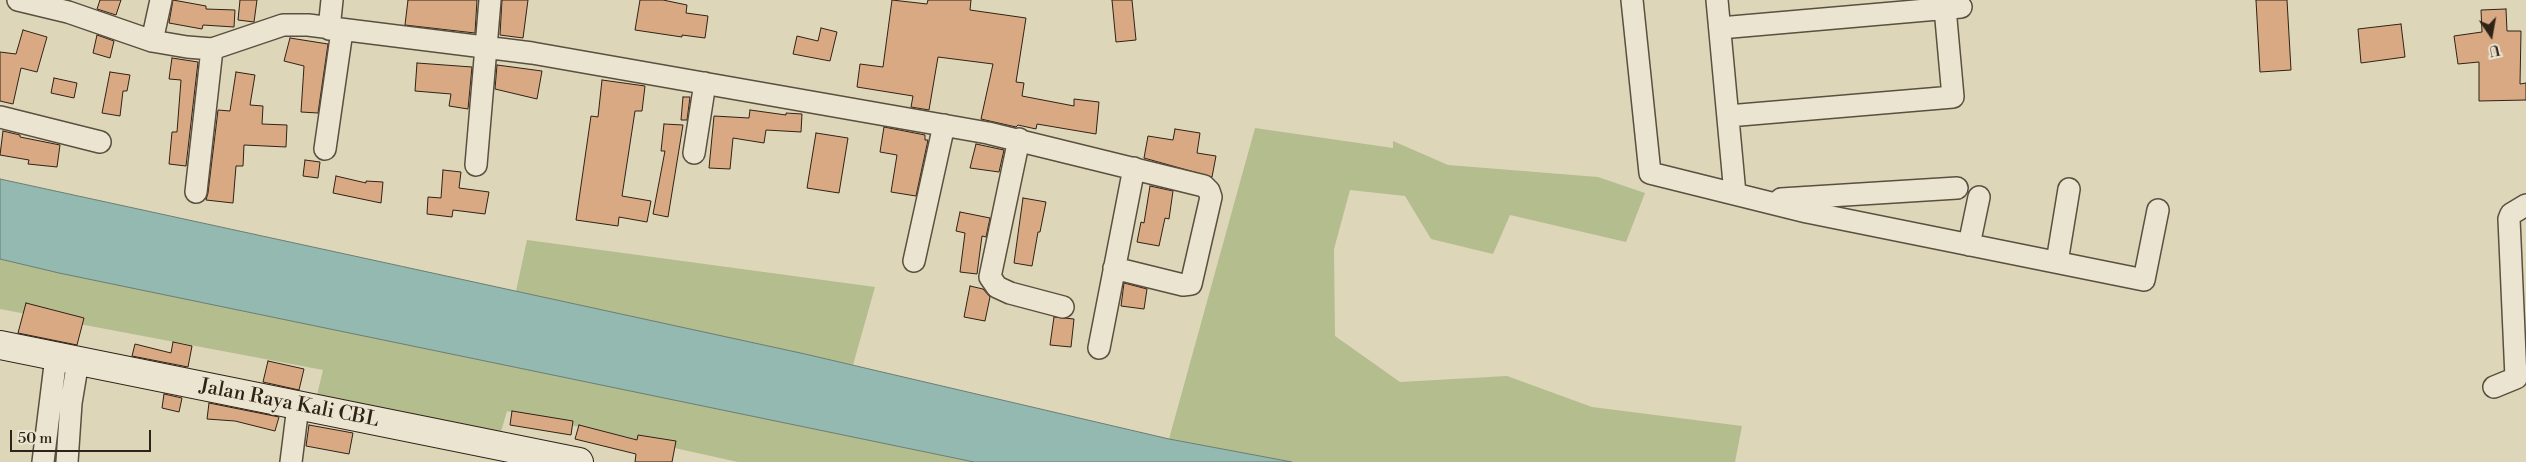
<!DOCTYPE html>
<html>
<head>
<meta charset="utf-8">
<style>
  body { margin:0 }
  #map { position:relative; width:2526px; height:462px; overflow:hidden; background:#ded6b8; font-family:"Libre Bodoni",serif }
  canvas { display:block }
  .north { position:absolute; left:2466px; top:10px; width:50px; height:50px; -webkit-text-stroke:4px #eae4d1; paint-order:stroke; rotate:168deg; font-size:14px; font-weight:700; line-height:20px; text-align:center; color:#2f2217 }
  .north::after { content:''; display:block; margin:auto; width:18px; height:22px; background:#2f2217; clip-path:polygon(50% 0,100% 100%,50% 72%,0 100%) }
  .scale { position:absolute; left:10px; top:430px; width:141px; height:22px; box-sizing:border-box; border:2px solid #2f2217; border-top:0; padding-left:6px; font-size:15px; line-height:18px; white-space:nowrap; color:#2f2217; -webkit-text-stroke:4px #eae4d1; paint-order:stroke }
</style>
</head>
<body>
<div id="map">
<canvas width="2526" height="462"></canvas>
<div class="north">U</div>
<div class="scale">50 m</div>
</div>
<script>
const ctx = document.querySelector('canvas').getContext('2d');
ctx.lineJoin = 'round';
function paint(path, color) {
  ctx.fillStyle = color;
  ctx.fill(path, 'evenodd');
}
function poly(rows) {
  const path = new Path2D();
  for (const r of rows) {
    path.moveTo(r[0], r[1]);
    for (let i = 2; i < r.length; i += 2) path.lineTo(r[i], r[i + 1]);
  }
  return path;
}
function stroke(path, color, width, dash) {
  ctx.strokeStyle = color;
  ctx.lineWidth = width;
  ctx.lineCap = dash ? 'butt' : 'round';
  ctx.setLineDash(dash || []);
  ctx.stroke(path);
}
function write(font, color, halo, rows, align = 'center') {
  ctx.font = font + ' "Libre Bodoni",serif';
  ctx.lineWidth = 4.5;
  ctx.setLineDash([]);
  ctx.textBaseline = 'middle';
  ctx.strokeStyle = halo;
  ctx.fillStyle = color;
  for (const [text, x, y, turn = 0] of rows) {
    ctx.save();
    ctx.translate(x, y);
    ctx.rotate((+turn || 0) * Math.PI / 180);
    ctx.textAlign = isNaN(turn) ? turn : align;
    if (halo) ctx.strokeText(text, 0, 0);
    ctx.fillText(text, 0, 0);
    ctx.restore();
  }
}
paint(poly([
  [1255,128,1393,148,1393,141,1448,165,1598,177,1645,193,1626,242,1510,215,1493,254,1431,239,1405,196,1350,190,1334,249,1335,336,1400,382,1507,376,1592,407,1742,426,1735,462,1292,462,1169,439],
  [527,240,875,287,853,365,516,291],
  [0,259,60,273,974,462,738,462,507,411,498,442,313,412,323,370,0,309]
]), '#b4bd8d');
const water = poly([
  [0,179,805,354,1169,439,1292,462,974,462,59,273,0,259,0,179]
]);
paint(water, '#93b9b1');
stroke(water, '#6b7d73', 1);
const building = poly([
  [100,0,121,0,116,15,97,9,100,0],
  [173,0,206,6,206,9,235,10,234,27,203,25,202,29,169,23,173,0],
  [240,0,257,0,254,22,238,20,240,0],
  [408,0,477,0,475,33,405,25,408,0],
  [502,0,528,0,523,38,500,35,502,0],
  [640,0,663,0,687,5,686,13,708,16,705,38,682,35,682,37,635,30,640,0],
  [892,0,927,4,928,0,971,0,970,10,1026,18,1016,82,1024,83,1022,96,1074,106,1074,99,1099,102,1096,134,1037,124,1036,129,1018,125,1016,127,981,119,993,64,938,57,929,110,911,107,913,96,857,87,860,64,883,67,892,0],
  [1112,0,1132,0,1136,40,1116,42,1112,0],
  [2256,0,2287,0,2291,70,2260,72,2256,0],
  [2506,9,2507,31,2521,31,2520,84,2526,83,2526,100,2479,101,2479,62,2458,64,2454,36,2482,32,2481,10,2506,9],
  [2401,24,2405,57,2361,63,2358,29,2401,24],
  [821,28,837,32,830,61,793,54,797,36,818,41,821,28],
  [23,30,47,37,37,72,21,68,13,104,0,101,0,52,16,54,23,30],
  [97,35,114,41,110,58,93,53,97,35],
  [290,38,328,44,318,113,301,112,304,66,284,61,290,38],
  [172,58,198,62,186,166,169,164,172,132,177,132,181,80,169,79,172,58],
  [417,63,472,67,468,109,449,106,451,94,415,91,417,63],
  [497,65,542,71,537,99,495,89,497,65],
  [110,72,130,75,127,91,123,91,120,116,102,113,110,72],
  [236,72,255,75,250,105,263,106,262,124,287,125,286,147,244,145,243,166,236,166,233,203,206,200,208,193,218,110,230,111,236,72],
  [54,78,77,83,74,98,51,93,54,78],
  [602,80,645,86,642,111,635,111,622,196,651,201,647,222,619,217,618,226,576,220,591,116,598,117,602,80],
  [683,97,690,97,687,120,681,120,683,97],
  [750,110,786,115,786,113,802,114,801,132,766,130,764,143,733,138,730,169,709,168,714,116,749,118,750,110],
  [664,124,683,125,668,217,653,214,665,151,661,151,664,124],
  [884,127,925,135,925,140,928,140,916,196,891,192,897,155,880,152,884,127],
  [1175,129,1200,133,1197,153,1216,156,1212,177,1144,158,1148,136,1173,140,1175,129],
  [3,131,20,135,20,137,60,145,57,167,28,164,29,160,0,155,3,131],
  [816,133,848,138,839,193,807,188,816,133],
  [976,144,1004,150,999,172,970,168,976,144],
  [305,160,320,162,318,178,303,176,305,160],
  [443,170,461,172,459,188,489,192,485,214,453,210,452,217,427,214,428,197,441,198,443,170],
  [336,176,366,183,366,181,383,182,381,203,333,193,336,176],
  [1150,186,1173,191,1169,219,1165,218,1159,246,1137,242,1141,222,1144,223,1150,186],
  [1023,198,1046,202,1040,232,1038,232,1032,266,1014,263,1023,198],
  [960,212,990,218,986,237,982,236,977,274,960,272,965,233,956,231,960,212],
  [1124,283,1147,289,1144,309,1121,306,1124,283],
  [970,286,983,289,990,297,985,321,964,317,970,286],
  [26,303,84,318,77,345,18,333,26,303],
  [1054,317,1074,319,1071,347,1050,345,1054,317],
  [173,342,192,346,188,367,132,356,135,344,171,353,173,342],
  [268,361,304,369,299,390,263,382,268,361],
  [164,394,182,398,179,412,162,408,164,394],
  [209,403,279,417,275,431,235,421,207,419,209,403],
  [512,411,573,421,571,435,510,425,512,411],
  [309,425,353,433,349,454,306,446,309,425],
  [579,425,637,440,638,435,676,441,672,462,635,462,636,454,575,439,579,425]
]);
paint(building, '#d9a983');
stroke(building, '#2f2217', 1);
const minor = poly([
  [18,0,68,12,152,41,187,47,212,49,283,25,308,25,532,53,988,133,1204,186,1209,191,1211,197,1191,284,1183,285,1114,268],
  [1632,0,1650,173,1807,212,2144,280,2158,210],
  [1717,0,1735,194],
  [1720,28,1961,7],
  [329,29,332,0],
  [152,41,161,0],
  [1728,116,1953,97,1945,8],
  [0,117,100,142],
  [1019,139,990,277,997,287,1010,293,1063,307],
  [325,149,342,31],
  [694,153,705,83],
  [476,165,490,0],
  [196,192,212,49],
  [1781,199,1957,188],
  [1969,245,1979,197],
  [914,261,944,125],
  [2057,262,2069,189],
  [1099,348,1134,168],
  [2494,387,2516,378,2509,219,2511,214,2526,205],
  [43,462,56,357],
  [67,462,71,403,78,361],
  [291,462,298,406]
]);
const secondary = poly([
  [0,345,579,462]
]);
stroke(minor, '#5b4f3f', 24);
stroke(secondary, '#2f2217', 30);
stroke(minor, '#eae4d1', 21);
stroke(secondary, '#eae4d1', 28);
write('20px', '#2f2217', '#eae4d1', [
  ["Jalan Raya Kali CBL",289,404,11]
]);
</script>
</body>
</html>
